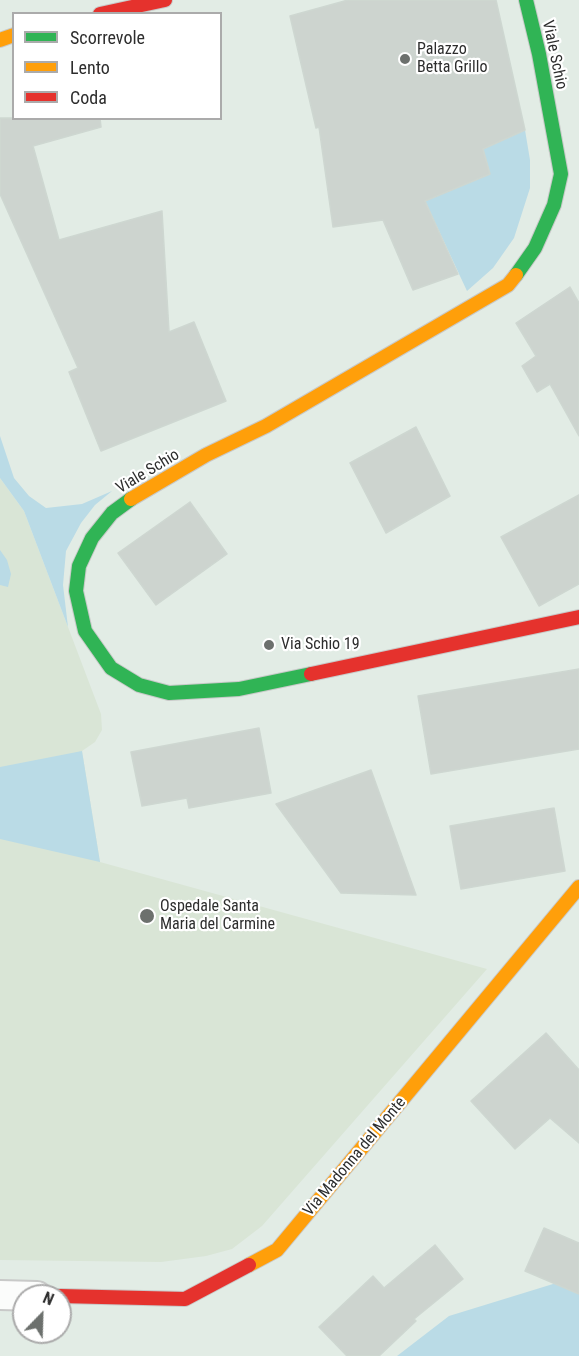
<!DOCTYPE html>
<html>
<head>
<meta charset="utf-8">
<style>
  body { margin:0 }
  #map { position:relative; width:579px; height:1356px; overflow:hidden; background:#e2ece5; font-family:"Roboto Condensed",sans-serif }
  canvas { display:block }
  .legend { position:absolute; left:12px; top:12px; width:210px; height:108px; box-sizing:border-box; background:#fff; border:2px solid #ababab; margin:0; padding:8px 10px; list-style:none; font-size:18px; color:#2d2d2d }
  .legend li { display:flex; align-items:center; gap:12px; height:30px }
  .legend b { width:30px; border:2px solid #ababab }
  .north { position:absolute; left:12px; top:1284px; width:60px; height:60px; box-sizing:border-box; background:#fff; border:2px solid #ababab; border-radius:50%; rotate:23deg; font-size:16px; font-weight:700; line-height:24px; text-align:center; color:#2d2d2d }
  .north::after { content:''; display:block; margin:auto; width:21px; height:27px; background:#6c706d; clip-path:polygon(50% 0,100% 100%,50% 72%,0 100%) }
</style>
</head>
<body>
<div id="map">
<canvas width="579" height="1356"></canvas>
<ul class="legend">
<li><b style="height:8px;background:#30b455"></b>Scorrevole</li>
<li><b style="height:8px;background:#ff9f0a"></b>Lento</li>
<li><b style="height:8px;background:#e5322d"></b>Coda</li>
</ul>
<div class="north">N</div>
</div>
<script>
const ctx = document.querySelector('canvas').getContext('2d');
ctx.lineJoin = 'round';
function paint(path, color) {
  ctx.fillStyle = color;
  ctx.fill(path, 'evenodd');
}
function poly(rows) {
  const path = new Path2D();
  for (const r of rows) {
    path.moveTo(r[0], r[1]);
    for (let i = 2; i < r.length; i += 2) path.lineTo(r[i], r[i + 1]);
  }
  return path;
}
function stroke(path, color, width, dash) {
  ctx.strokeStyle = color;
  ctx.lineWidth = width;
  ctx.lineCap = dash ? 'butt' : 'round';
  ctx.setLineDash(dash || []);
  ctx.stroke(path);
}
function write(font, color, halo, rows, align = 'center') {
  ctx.font = font + ' "Roboto Condensed",sans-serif';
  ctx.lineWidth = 4.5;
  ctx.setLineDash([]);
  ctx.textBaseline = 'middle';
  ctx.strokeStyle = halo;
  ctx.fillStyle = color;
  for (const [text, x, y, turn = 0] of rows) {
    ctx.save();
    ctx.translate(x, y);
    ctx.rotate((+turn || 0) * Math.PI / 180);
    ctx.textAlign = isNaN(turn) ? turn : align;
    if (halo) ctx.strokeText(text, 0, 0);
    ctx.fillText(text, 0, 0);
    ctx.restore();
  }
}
paint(poly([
  [0,478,24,511,101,714,102,730,95,742,82,751,100,862,487,969,262,1226,232,1249,206,1256,161,1262,0,1260]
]), '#d9e5d6');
paint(poly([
  [525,130,530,160,530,188,514,238,493,268,467,291,425,201,490,174,483,149],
  [0,436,14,478,29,496,46,508,82,504,112,491,95,505,81,523,66,551,63,585,68,627,24,511,0,478],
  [0,550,7,560,11,574,8,587,0,585],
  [82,751,100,862,0,839,0,767],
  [579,1276,579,1356,397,1356,449,1316]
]), '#badbe6');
const building = poly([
  [348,0,496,0,525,130,483,149,490,174,425,201,458,274,413,290,383,220,333,227,319,127,316,128,290,16,348,0],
  [0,118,100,118,101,127,33,146,59,240,162,211,169,332,194,322,226,401,101,451,69,372,78,368,0,194,0,118],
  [570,287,579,303,579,436,550,384,537,392,522,366,536,356,516,323,570,287],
  [416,427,450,496,386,533,350,463,416,427],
  [579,495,579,584,539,606,501,537,579,495],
  [190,502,227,554,156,605,118,553,190,502],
  [579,669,579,749,431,774,418,696,579,669],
  [259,728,271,793,189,808,187,798,142,806,131,752,259,728],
  [371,770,416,895,341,893,276,804,371,770],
  [554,808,565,871,461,889,450,826,554,808],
  [546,1033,579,1070,579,1143,550,1118,515,1149,471,1101,546,1033],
  [544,1228,579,1243,579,1294,525,1271,544,1228],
  [435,1245,463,1279,414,1319,416,1321,379,1356,347,1356,319,1327,373,1276,384,1288,435,1245]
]);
paint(building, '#cdd4cf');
stroke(building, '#ced7d1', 1.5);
const street = poly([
  [0,1295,37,1296]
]);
const fast = poly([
  [516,275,535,248,554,205,561,174,539,54,526,0],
  [131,499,112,513,92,538,79,566,76,591,85,631,111,668,139,685,169,693,239,689,311,674]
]);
const slow = poly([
  [0,40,14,35],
  [131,499,206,455,266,426,508,285,516,275],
  [249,1265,277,1250,579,887]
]);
const jam = poly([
  [100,14,165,0],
  [311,674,579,617],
  [60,1296,185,1299,249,1265]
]);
stroke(street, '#c8c9c8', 32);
stroke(fast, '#c8c9c8', 16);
stroke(slow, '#c8c9c8', 16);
stroke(jam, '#c8c9c8', 16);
stroke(street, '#fbfcfb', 28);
stroke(fast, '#30b455', 14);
stroke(slow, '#ff9f0a', 14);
stroke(jam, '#e5322d', 14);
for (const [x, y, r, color] of [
  [405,59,6,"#6c706d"],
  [269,645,6,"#6c706d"],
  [147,916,8,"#6c706d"]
]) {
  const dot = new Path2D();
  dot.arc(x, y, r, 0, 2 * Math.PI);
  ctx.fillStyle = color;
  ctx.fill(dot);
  stroke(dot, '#fff', 2);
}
write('16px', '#2d2d2d', '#fff', [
  ["Palazzo",417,50],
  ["Betta Grillo",417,68],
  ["Via Schio 19",281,645],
  ["Ospedale Santa",160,907],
  ["Maria del Carmine",160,925]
], 'left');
write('16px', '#2d2d2d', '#fff', [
  ["Viale Schio",554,55,78],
  ["Viale Schio",148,472,-31],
  ["Via Madonna del Monte",355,1157,-50]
]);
</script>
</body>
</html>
